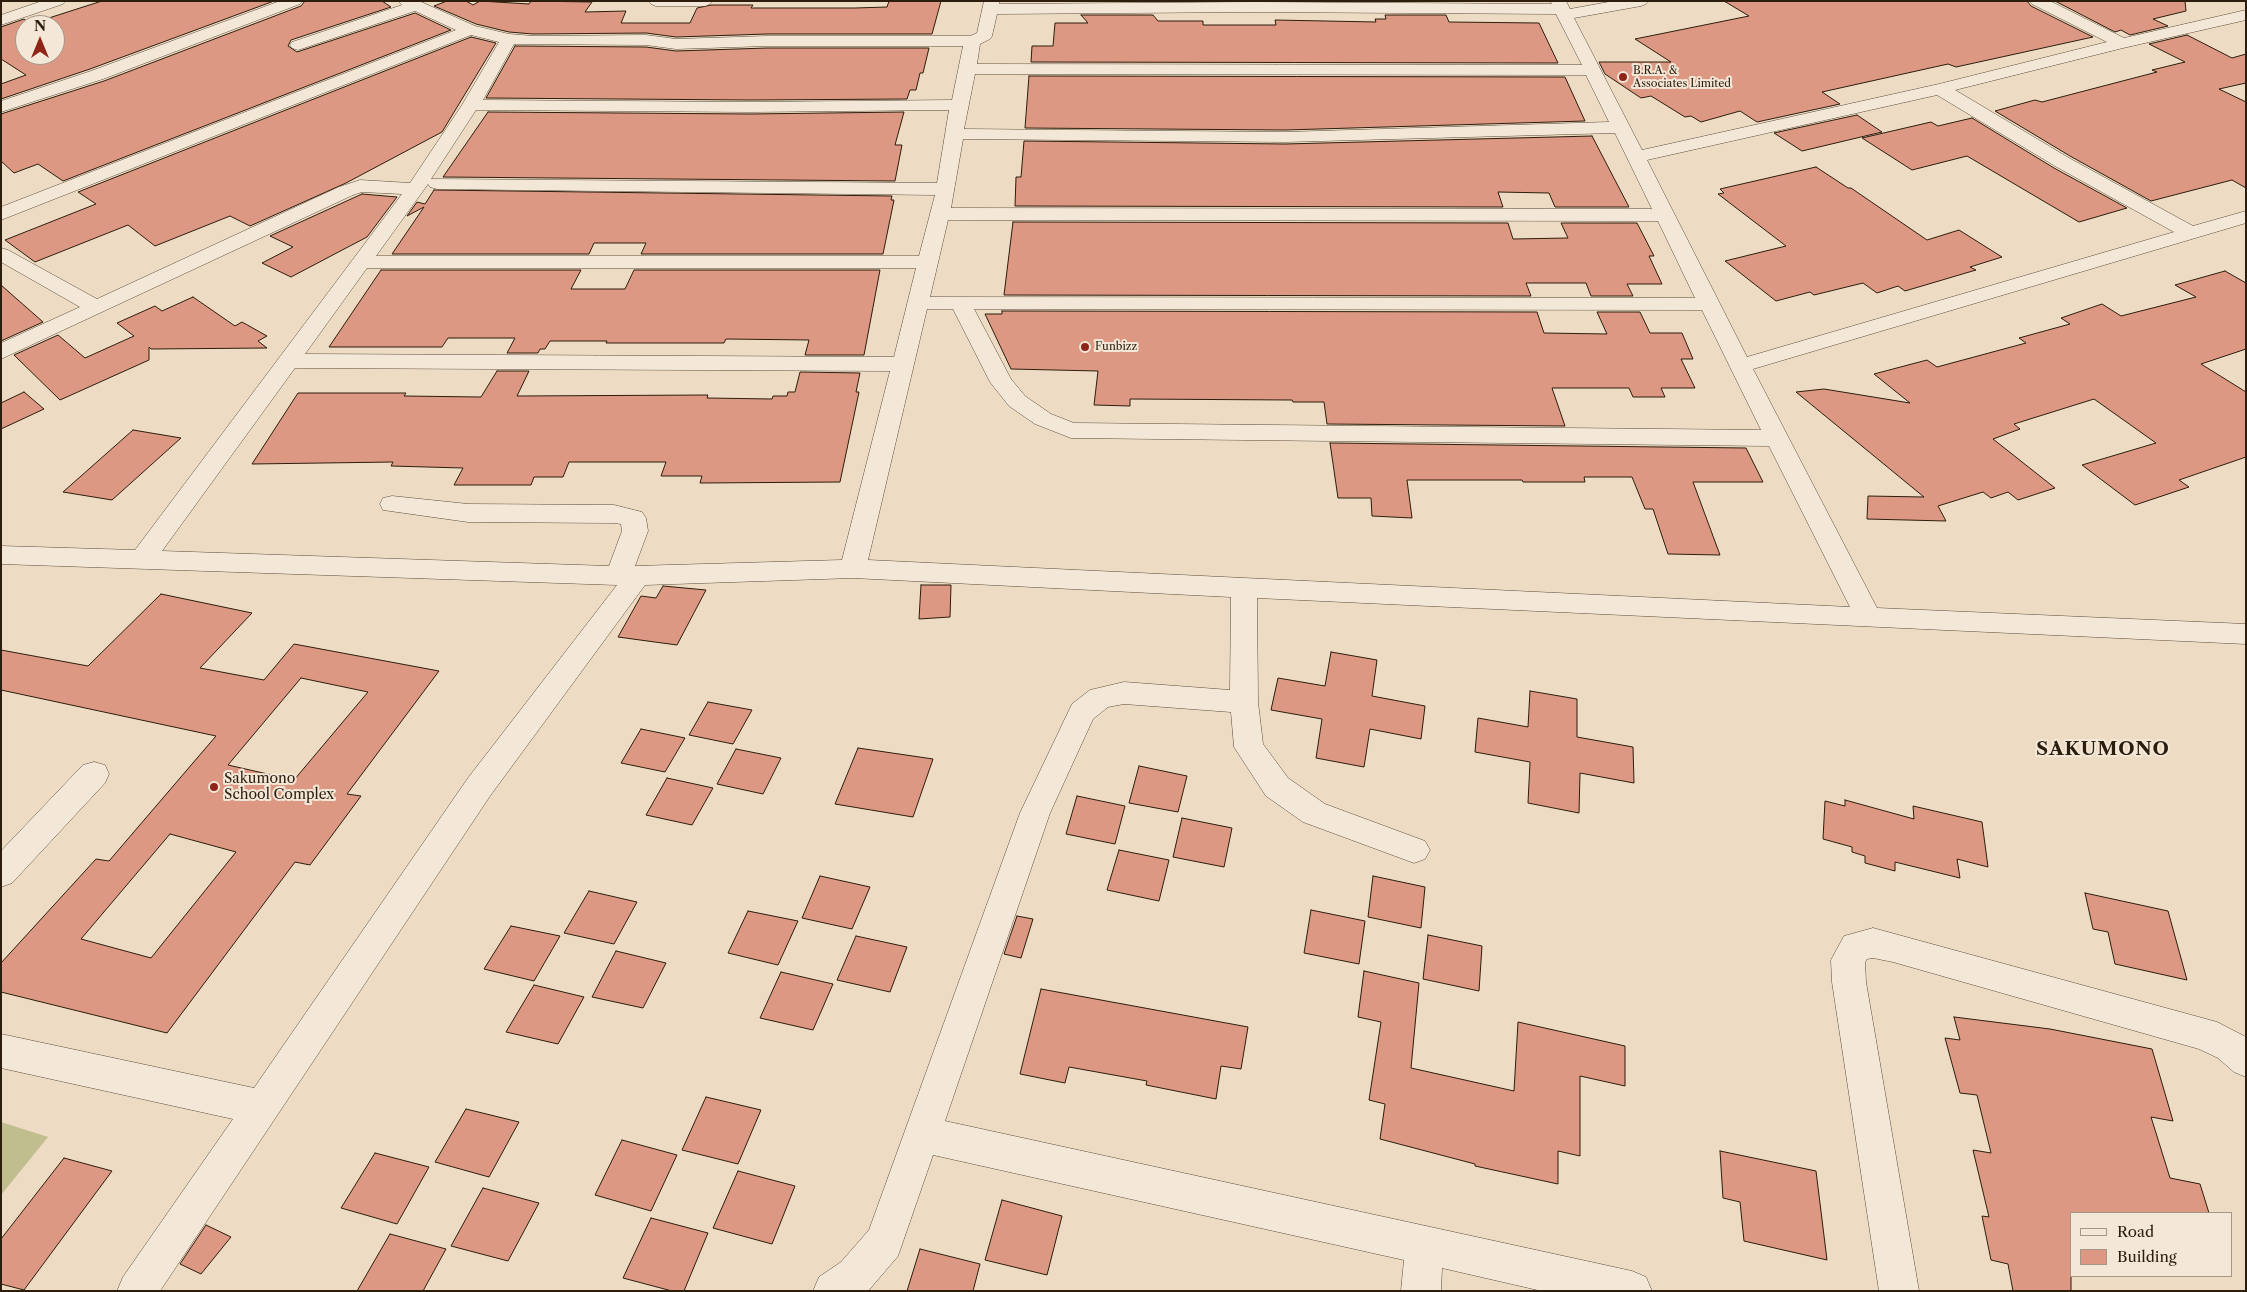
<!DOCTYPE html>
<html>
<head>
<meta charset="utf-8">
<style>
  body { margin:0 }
  #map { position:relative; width:2247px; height:1292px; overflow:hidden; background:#eddbc3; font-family:"Libre Caslon Text",serif }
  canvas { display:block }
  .frame { position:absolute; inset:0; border:2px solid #2c1d0d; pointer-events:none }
  .legend { position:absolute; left:2070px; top:1212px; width:162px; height:65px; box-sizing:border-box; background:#f3e8d8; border:1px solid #a39787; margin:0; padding:6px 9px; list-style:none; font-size:15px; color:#2c1d0d }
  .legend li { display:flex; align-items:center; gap:10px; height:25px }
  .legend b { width:25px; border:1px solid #a39787 }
  .north { position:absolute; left:15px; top:15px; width:50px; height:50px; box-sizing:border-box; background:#f3e8d8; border:1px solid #a39787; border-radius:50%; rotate:0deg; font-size:14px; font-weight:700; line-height:20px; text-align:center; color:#2c1d0d }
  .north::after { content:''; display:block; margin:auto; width:18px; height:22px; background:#8f2418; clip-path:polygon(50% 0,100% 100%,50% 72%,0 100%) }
</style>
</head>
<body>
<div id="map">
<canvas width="2247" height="1292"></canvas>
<div class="frame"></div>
<ul class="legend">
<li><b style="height:6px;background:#f3e8d8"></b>Road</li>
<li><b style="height:14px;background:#dc9882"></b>Building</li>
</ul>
<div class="north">N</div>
</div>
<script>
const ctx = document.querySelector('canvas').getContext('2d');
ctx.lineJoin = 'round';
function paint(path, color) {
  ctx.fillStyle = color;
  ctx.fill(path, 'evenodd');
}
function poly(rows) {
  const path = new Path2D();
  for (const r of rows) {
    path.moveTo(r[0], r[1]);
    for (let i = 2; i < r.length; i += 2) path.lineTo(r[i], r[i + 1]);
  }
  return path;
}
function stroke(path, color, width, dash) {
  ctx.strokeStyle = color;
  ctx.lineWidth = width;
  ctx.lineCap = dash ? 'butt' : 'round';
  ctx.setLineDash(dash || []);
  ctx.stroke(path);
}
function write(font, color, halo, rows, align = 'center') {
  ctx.font = font + ' "Libre Caslon Text",serif';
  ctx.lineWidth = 4;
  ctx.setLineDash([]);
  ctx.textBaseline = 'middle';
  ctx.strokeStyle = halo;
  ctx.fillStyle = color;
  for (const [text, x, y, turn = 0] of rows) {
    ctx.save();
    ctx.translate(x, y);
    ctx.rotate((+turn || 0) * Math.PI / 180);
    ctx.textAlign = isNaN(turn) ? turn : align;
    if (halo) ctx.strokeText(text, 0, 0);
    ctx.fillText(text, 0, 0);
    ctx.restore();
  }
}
paint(poly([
  [1,1122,48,1137,1,1195]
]), '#c0be8e');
const building = poly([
  [102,1,274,1,90,69,1,99,1,84,26,75,1,59,1,27,24,19,30,24,102,1],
  [25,25,55,25,55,55,25,55,25,25],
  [305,1,382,1,391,7,291,40,288,46,297,52,415,13,451,30,63,181,38,164,14,173,1,161,1,114,104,81,301,6,305,1],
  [447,1,466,1,473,5,480,1,529,4,531,1,592,2,585,12,626,11,621,23,690,23,697,8,711,5,753,5,751,8,855,8,887,7,889,1,941,1,932,34,767,34,676,37,646,33,533,34,509,32,476,24,434,6,447,1],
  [1724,1,2027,1,2031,6,2093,37,1956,67,1948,64,1822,92,1840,104,1757,122,1740,111,1701,122,1691,116,1685,117,1651,96,1641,98,1605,74,1599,62,1671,62,1635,39,1749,16,1724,1],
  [2055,1,2185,1,2186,11,2153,19,2168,26,2130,35,2121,30,2115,32,2055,1],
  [1081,15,1153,15,1158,21,1203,21,1203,25,1276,25,1275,20,1376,22,1375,19,1386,19,1385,15,1446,15,1449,22,1539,23,1558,63,1031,62,1032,46,1053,46,1055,23,1088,23,1081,15],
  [2187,35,2232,58,2246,54,2246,83,2219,89,2246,102,2246,188,2232,180,2151,201,2070,156,1995,111,2035,100,2042,102,2157,72,2152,70,2185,62,2149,44,2187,35],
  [471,37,496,43,442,132,346,183,250,226,230,216,155,246,128,225,35,262,5,240,96,204,78,192,471,37],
  [515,46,646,47,676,51,767,48,929,48,923,73,920,73,916,90,910,90,907,99,750,100,486,98,515,46],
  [1029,76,1565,77,1585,121,1285,130,1025,128,1029,76],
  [488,112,750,114,904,112,895,145,902,145,895,181,443,177,488,112],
  [1857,115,1882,132,1802,151,1774,133,1857,115],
  [1972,118,2054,168,2127,208,2079,222,1967,156,1912,170,1862,138,1931,122,1938,126,1972,118],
  [1592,136,1629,207,1555,207,1549,193,1498,192,1503,207,1015,206,1016,177,1021,177,1024,141,1285,144,1592,136],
  [1816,167,1848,188,1851,188,1927,240,1959,230,2002,257,1970,267,1976,270,1905,291,1898,286,1877,293,1863,283,1814,295,1810,292,1776,301,1725,261,1786,246,1718,194,1724,193,1720,189,1816,167],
  [434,190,892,196,891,200,894,200,883,254,641,254,646,243,594,243,589,254,392,254,424,207,407,216,417,202,425,204,434,190],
  [362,194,397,197,367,237,291,277,262,263,293,247,270,236,362,194],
  [1013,222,1508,223,1513,239,1568,238,1561,223,1637,223,1654,256,1649,256,1662,284,1627,284,1633,296,1591,296,1586,283,1526,283,1531,296,1004,295,1013,222],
  [381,270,581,270,571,289,625,289,634,270,880,270,864,355,805,355,809,340,726,339,724,343,606,343,607,341,550,341,545,349,540,349,538,353,507,353,515,338,448,338,442,347,329,347,381,270],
  [2225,271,2246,283,2246,349,2201,364,2246,392,2246,457,2179,480,2189,487,2135,505,2082,465,2156,443,2094,399,2014,424,2020,429,1993,439,2055,488,2018,500,2008,492,1991,498,1983,492,1938,506,1946,521,1867,519,1868,496,1924,497,1796,392,1824,389,1910,403,1874,374,1927,360,1937,367,2026,343,2019,338,2070,324,2061,318,2102,304,2121,316,2196,297,2175,285,2225,271],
  [1,285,43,322,1,341,1,285],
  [193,297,235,326,242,322,267,336,258,341,267,348,151,349,149,347,149,360,60,400,14,355,58,335,85,358,134,336,117,323,155,306,162,311,193,297],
  [1002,311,1537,312,1544,333,1607,334,1597,312,1640,312,1650,333,1682,333,1693,359,1681,359,1695,388,1661,388,1665,397,1633,397,1629,388,1552,388,1565,426,1327,424,1324,402,1293,402,1292,400,1130,399,1130,406,1094,405,1098,371,1011,369,985,314,1002,314,1002,311],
  [497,371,529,371,517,396,708,395,707,398,772,399,773,396,787,396,788,392,795,392,800,372,860,373,856,392,859,392,840,482,700,483,702,476,661,476,666,462,569,462,563,477,534,477,531,485,454,485,463,468,391,466,393,462,252,464,298,393,406,393,404,396,481,397,497,371],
  [24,392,44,409,1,429,1,403,24,392],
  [133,430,181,438,112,500,63,492,133,430],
  [1330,443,1746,448,1763,482,1693,482,1720,555,1668,554,1653,509,1645,509,1632,477,1584,477,1585,482,1523,482,1522,480,1407,480,1412,518,1372,516,1371,498,1338,498,1330,443],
  [921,585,951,585,950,617,919,619,921,585],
  [663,586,706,590,677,645,618,637,641,596,656,598,663,586],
  [161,594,252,613,200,668,264,680,294,644,439,671,347,794,361,796,310,865,295,862,167,1033,1,992,1,963,96,859,109,861,216,736,1,690,1,650,88,666,161,594],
  [301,678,368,692,294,780,228,765,301,678],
  [170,834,236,852,151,958,81,939,170,834],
  [1331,652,1377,660,1372,696,1425,706,1421,739,1370,729,1364,767,1316,758,1322,719,1271,710,1278,678,1325,686,1331,652],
  [1530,691,1577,699,1577,737,1633,747,1634,783,1580,773,1579,813,1528,803,1530,762,1475,752,1478,718,1528,727,1530,691],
  [708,702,752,710,733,744,689,735,708,702],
  [641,729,685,738,665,772,621,763,641,729],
  [858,748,933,759,913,817,835,804,858,748],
  [736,749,781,758,763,794,717,784,736,749],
  [1139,766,1187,776,1178,812,1129,803,1139,766],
  [667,778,713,788,692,825,646,815,667,778],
  [1077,796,1125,806,1115,844,1066,834,1077,796],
  [1845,800,1914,819,1913,806,1982,822,1988,867,1957,859,1960,878,1895,862,1895,871,1865,863,1865,856,1852,852,1852,847,1823,839,1825,801,1845,806,1845,800],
  [1182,818,1232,828,1224,867,1173,857,1182,818],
  [1119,850,1169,860,1159,901,1107,890,1119,850],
  [820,876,870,887,852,929,802,918,820,876],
  [1373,876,1425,887,1421,928,1368,917,1373,876],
  [589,891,637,902,614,944,564,933,589,891],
  [2085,893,2168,911,2187,980,2115,964,2108,932,2093,929,2085,893],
  [1311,910,1365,921,1359,964,1304,953,1311,910],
  [748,911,798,921,778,965,728,953,748,911],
  [1017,916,1033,919,1021,958,1004,954,1017,916],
  [511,926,560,936,534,981,484,969,511,926],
  [1428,935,1482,946,1479,991,1423,979,1428,935],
  [856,936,907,947,890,992,837,980,856,936],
  [616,951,666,963,643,1008,592,997,616,951],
  [1364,971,1419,983,1411,1068,1514,1091,1518,1022,1625,1046,1625,1086,1580,1076,1580,1156,1558,1151,1558,1184,1475,1166,1475,1164,1380,1139,1385,1104,1369,1100,1381,1022,1358,1017,1364,971],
  [781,972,833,984,813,1030,760,1018,781,972],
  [534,985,584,997,558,1044,506,1032,534,985],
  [1041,989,1248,1027,1241,1069,1221,1066,1216,1099,1146,1085,1147,1081,1069,1067,1065,1083,1020,1074,1041,989],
  [1954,1017,2050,1029,2152,1049,2173,1121,2151,1117,2170,1178,2200,1184,2209,1213,2071,1213,2071,1291,2013,1291,2008,1264,1991,1260,1982,1216,1989,1217,1973,1150,1991,1153,1977,1095,1960,1093,1945,1038,1960,1040,1954,1017],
  [706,1097,761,1110,738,1164,682,1150,706,1097],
  [466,1109,519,1122,489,1177,435,1162,466,1109],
  [622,1140,677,1155,651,1211,595,1195,622,1140],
  [1720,1151,1816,1171,1827,1260,1744,1241,1740,1202,1723,1198,1720,1151],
  [375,1153,429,1167,397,1224,341,1208,375,1153],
  [64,1158,112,1171,24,1290,1,1284,1,1239,64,1158],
  [738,1171,795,1186,772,1244,713,1228,738,1171],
  [483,1188,539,1203,508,1261,451,1246,483,1188],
  [1002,1200,1062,1216,1047,1275,985,1260,1002,1200],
  [651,1218,708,1233,684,1291,672,1291,623,1278,651,1218],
  [206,1225,231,1237,201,1274,180,1264,206,1225],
  [390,1234,446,1249,423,1291,357,1291,390,1234],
  [920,1249,980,1264,973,1291,907,1291,920,1249]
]);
paint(building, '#dc9882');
stroke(building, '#2c1d0d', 1);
const minor = poly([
  [42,1,66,1,63,4,1,25,1,15,42,1],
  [280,1,303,1,300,4,103,79,1,112,1,101,91,71,280,1],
  [398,1,419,1,475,26,509,34,533,36,646,35,676,39,767,36,970,36,977,33,984,1,1000,1,999,4,1254,2,1552,4,1550,1,1566,1,1570,9,1614,1,1649,1,1646,4,1641,6,1574,18,1642,150,1939,84,2107,42,2032,4,2029,1,2050,1,2124,38,2246,10,2246,20,2123,48,1955,90,2069,158,2193,226,2246,211,2246,223,1753,369,1877,608,2246,624,2246,644,1257,598,1258,702,1263,744,1288,778,1325,804,1425,841,1430,850,1425,859,1414,863,1303,822,1266,796,1234,747,1231,712,1124,704,1108,707,1093,719,1050,813,945,1121,1632,1271,1646,1277,1652,1291,1542,1291,1442,1268,1441,1291,1401,1291,1404,1260,933,1155,898,1256,869,1290,813,1291,819,1277,841,1262,869,1230,1020,813,1072,704,1090,690,1124,682,1230,690,1231,597,853,578,645,585,490,796,160,1291,117,1291,123,1277,233,1119,1,1068,1,1034,254,1088,468,778,617,585,1,564,1,546,135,550,402,194,362,192,353,195,1,359,1,343,80,307,1,262,1,248,8,250,97,299,339,187,360,180,410,183,462,105,499,42,471,35,1,220,1,207,456,30,415,11,298,50,292,48,290,45,292,42,402,5,398,1],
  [1254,12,1556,14,1582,65,977,64,980,44,990,39,992,36,997,14,1254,12],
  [514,44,646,45,676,49,767,46,963,46,952,100,750,102,483,100,514,44],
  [975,74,1586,75,1609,122,1285,132,964,129,975,74],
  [1937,95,2055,166,2174,232,1747,357,1647,160,1937,95],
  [476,110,750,112,949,110,937,183,431,179,476,110],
  [1615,133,1652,209,951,208,963,139,1285,142,1615,133],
  [428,184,430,187,437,189,935,195,919,256,376,256,428,184],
  [948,220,1658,221,1695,298,930,297,948,220],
  [367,268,916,268,894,357,305,354,367,268],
  [927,309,953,309,990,382,1009,406,1035,424,1071,438,1769,446,1850,607,868,560,927,309],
  [974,309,1702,310,1761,430,1074,423,1051,414,1025,396,1011,379,974,309],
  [295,368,890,371,842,560,635,566,648,531,646,518,642,512,614,505,468,504,392,496,383,498,380,504,383,510,468,522,614,523,621,524,622,531,609,566,162,551,295,368],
  [648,1,713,1,710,4,705,6,656,6,651,4,648,1],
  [94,762,105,765,109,774,105,783,12,883,1,887,1,851,83,765,94,762],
  [1873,928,2217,1022,2246,1037,2246,1077,2234,1072,2218,1058,2199,1049,1893,962,1873,958,1867,959,1865,962,1866,982,1919,1291,1879,1291,1832,982,1831,960,1844,936,1873,928]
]);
stroke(minor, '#5c4c3a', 1);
paint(minor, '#f3e8d8');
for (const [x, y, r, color] of [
  [1623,77,5,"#8f2418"],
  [1085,347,5,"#8f2418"],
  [214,787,5,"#8f2418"]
]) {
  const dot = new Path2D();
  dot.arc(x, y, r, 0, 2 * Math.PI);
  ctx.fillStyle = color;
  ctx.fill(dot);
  stroke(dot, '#f3e8d8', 2);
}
write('11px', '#2c1d0d', '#f3e8d8', [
  ["B.R.A. &",1633,71],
  ["Associates Limited",1633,84],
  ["Funbizz",1095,347]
], 'left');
write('14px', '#2c1d0d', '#f3e8d8', [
  ["Sakumono",224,779],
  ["School Complex",224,795]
], 'left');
ctx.letterSpacing = '1px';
write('bold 19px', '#2c1d0d', '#f3e8d8', [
  ["SAKUMONO",2103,750]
]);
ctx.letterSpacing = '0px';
</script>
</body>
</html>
